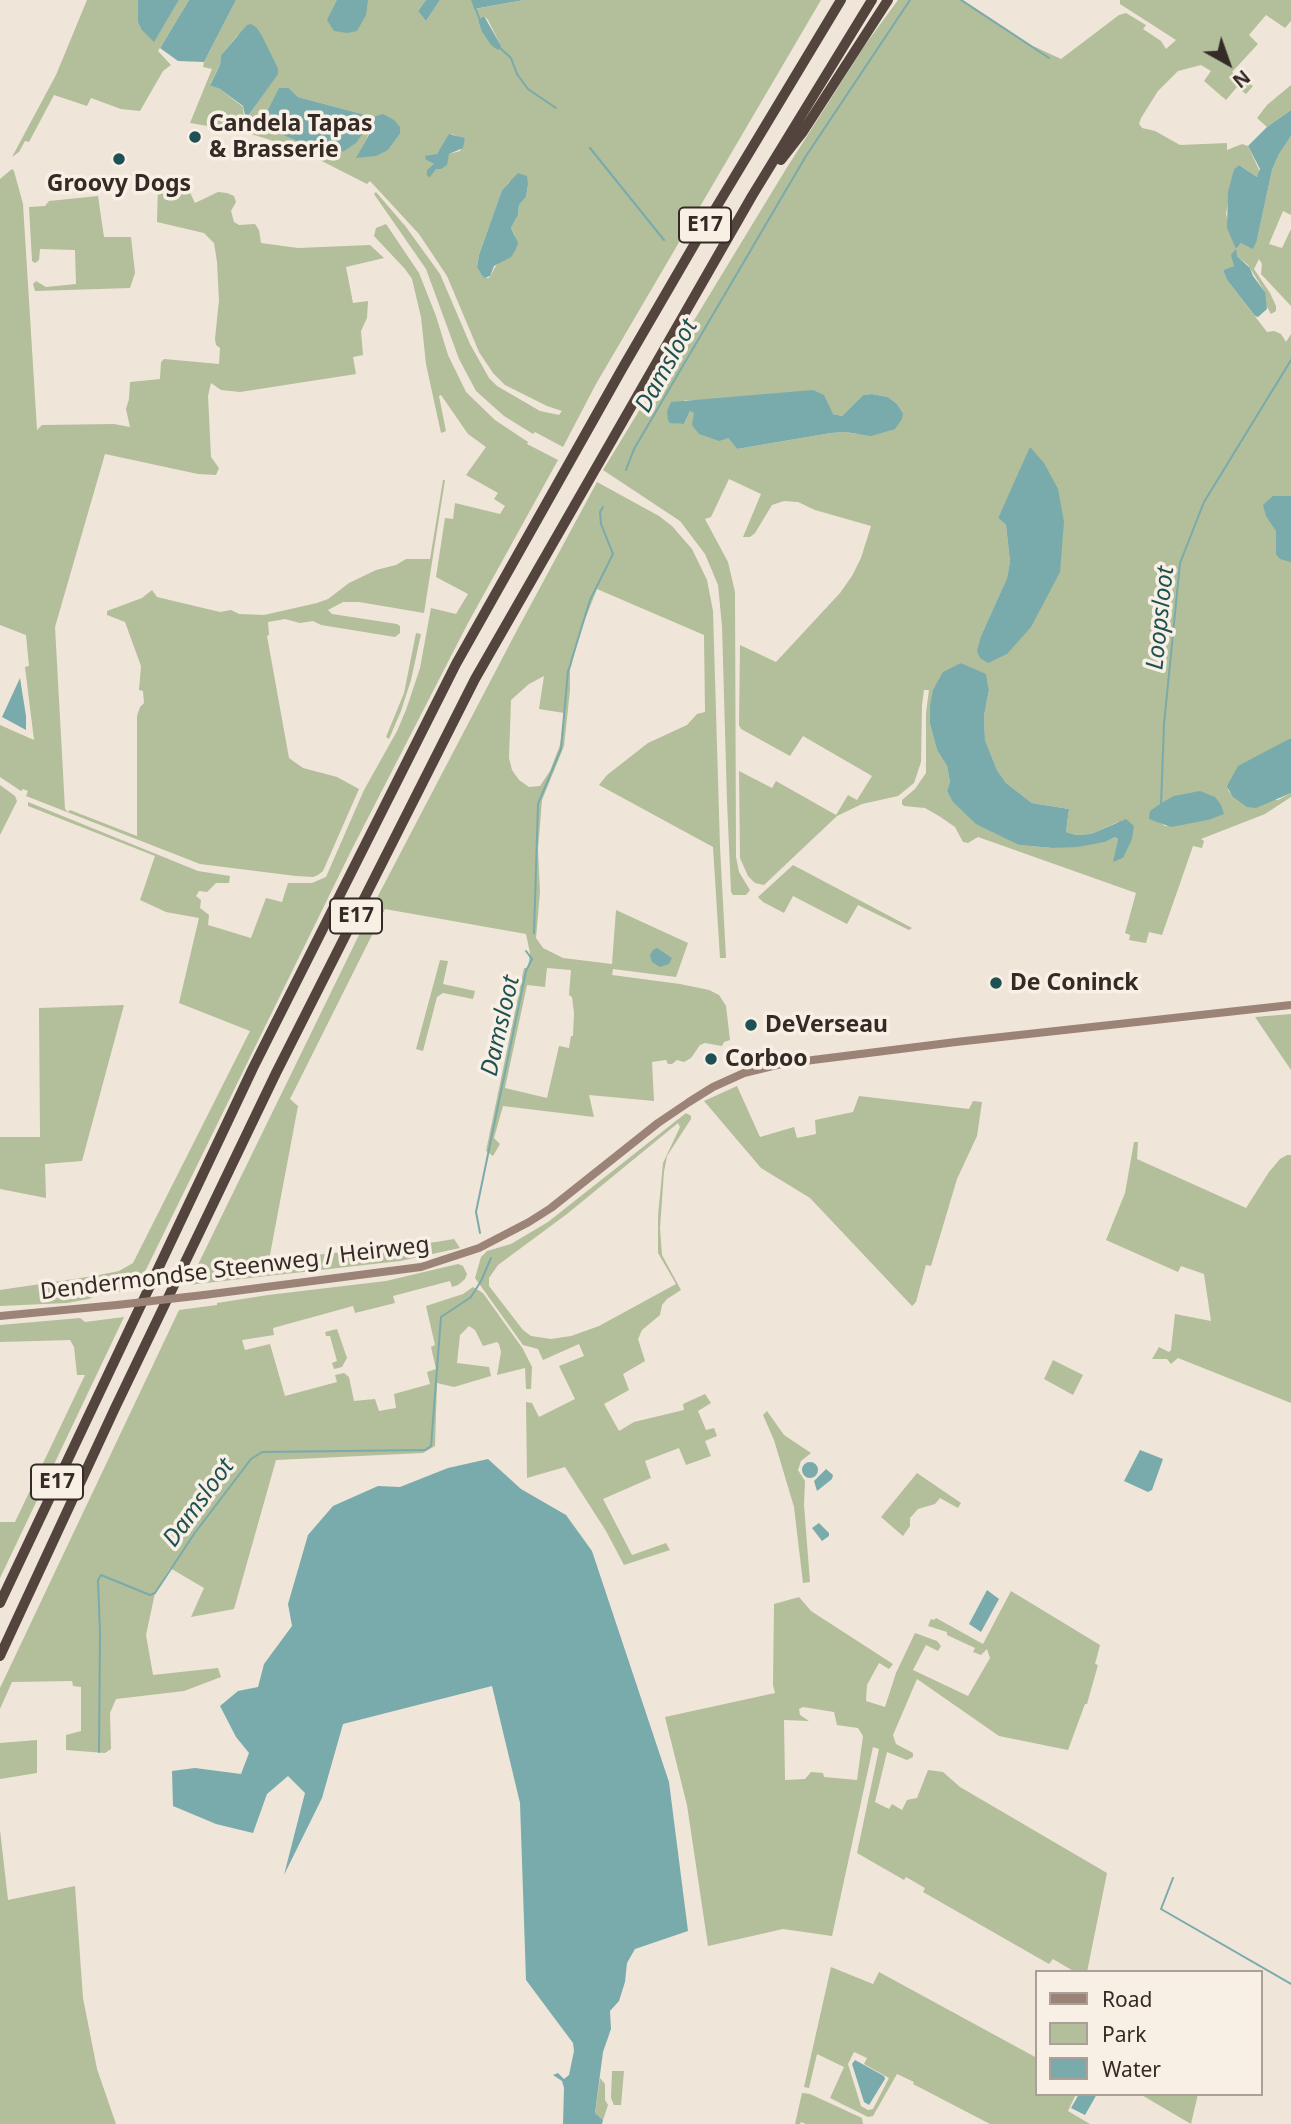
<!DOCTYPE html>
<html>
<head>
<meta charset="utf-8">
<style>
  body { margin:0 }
  #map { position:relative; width:1291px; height:2124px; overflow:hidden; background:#f0e5d9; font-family:"Noto Sans",sans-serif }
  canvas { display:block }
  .legend { position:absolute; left:1035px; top:1970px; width:228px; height:126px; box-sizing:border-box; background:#f8efe5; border:2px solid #aaa099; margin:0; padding:9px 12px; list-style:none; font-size:21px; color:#342a26 }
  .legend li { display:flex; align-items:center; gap:14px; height:35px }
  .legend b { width:35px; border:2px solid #aaa099 }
  .north { position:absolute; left:1193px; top:28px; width:70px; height:70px; -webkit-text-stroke:5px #f8efe5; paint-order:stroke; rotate:140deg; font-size:19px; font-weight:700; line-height:28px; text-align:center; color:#342a26 }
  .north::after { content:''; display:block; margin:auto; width:24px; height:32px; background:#342a26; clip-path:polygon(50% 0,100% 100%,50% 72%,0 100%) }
</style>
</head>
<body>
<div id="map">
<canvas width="1291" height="2124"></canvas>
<ul class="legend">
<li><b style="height:9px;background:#9b8377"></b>Road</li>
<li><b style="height:19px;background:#b3be9a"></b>Park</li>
<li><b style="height:19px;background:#79abac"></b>Water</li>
</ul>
<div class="north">N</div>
</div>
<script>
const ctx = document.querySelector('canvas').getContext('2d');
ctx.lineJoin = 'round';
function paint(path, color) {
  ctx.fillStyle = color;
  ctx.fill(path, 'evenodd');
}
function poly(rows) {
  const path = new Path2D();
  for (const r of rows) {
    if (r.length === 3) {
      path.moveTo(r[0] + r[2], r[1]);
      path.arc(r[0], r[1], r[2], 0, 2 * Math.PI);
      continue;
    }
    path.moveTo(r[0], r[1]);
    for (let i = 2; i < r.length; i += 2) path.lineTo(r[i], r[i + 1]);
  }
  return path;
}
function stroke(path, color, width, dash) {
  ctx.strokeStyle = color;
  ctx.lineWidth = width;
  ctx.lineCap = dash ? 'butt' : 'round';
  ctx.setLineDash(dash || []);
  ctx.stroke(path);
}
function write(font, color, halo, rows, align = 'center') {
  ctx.font = font + ' "Noto Sans",sans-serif';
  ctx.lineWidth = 7;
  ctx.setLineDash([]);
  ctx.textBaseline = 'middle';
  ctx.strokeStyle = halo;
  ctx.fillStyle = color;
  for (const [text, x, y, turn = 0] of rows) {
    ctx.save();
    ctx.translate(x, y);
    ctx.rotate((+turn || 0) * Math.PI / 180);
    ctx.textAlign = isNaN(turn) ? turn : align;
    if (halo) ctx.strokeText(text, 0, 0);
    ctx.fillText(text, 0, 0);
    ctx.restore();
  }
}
paint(poly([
  [87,0,138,0,138,22,154,41,179,0,189,0,158,51,171,65,163,71,140,111,121,109,91,98,87,106,54,95,29,142,25,141,19,152,12,157,56,75],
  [236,0,426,0,418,11,426,21,440,0,472,0,475,9,524,0,821,0,596,384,563,447,535,432,533,434,504,416,476,391,459,359,426,269,374,194,376,192,406,227,440,274,470,344,489,378,497,386,540,411,559,415,562,411,547,406,505,385,493,373,479,352,447,276,419,234,370,181,367,184,314,157,280,143,248,133,190,123,212,69,203,67,204,62],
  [484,16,488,20,500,44,481,30,478,20],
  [257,28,278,68,277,74,247,118,244,116,243,107,220,89,210,84,220,65,221,55,237,36],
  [289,88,298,97,373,117,400,134,388,150,357,158,372,127,368,127,363,132,270,120],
  [452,134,465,139,460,151,449,154,433,172,434,164,426,160,437,154],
  [509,182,528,185,526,197,519,205,518,215,511,228,515,236,510,257,498,262,489,278,486,278,482,276,477,267,479,255,502,190],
  [898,0,963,0,1033,46,1061,59,1119,15,1126,13,1146,25,1143,29,1161,41,1166,49,1176,40,1120,4,1120,0,1291,0,1291,21,1285,28,1266,15,1249,35,1258,44,1232,72,1253,86,1246,94,1237,87,1226,100,1204,81,1211,71,1201,65,1178,71,1158,91,1141,118,1139,124,1142,128,1155,131,1180,145,1227,143,1227,150,1242,144,1248,146,1260,172,1257,177,1239,165,1234,169,1226,214,1236,249,1241,243,1247,245,1257,240,1272,170,1279,154,1291,136,1291,215,1283,211,1269,244,1282,248,1291,229,1291,306,1261,274,1262,264,1259,259,1254,269,1270,293,1276,306,1276,311,1271,314,1265,303,1265,292,1248,265,1237,256,1234,266,1223,270,1227,280,1267,332,1274,331,1281,334,1286,342,1291,334,1291,738,1276,748,1228,790,1232,796,1278,800,1291,793,1291,797,1265,814,1201,839,1204,841,1202,848,1193,846,1162,935,1149,932,1146,943,1129,940,1130,935,1125,933,1136,893,978,837,968,843,963,842,955,827,939,816,925,808,904,806,902,804,902,800,915,789,926,773,926,713,929,690,924,690,922,705,921,762,914,783,898,796,862,804,837,816,764,885,755,883,748,876,740,858,739,771,772,788,776,781,836,815,848,795,857,800,872,776,803,736,790,756,741,729,739,725,740,645,776,662,840,593,852,576,861,558,871,526,815,510,798,502,784,501,772,505,755,533,750,537,743,537,761,494,729,479,711,517,705,519,728,562,735,592,736,857,739,872,750,890,746,895,733,895,731,892,727,801,722,626,718,585,705,554,680,521,603,470,786,169,865,45],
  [872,394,888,397,897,404,903,413,857,434,845,432,831,433,737,449,728,438,724,438,695,413,690,411,684,424,676,423,685,400,829,409,833,414,842,416,863,395],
  [1031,447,995,660,981,636,1007,578,1010,562,1006,525,998,518],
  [961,663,986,675,989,690,984,716,985,740,997,770,1006,783,1032,803,1069,809,1066,832,1076,835,1091,834,1118,822,1123,858,1114,861,1118,839,1115,837,1105,842,1052,848,1019,845,947,792,950,782,947,766,937,750,930,724],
  [1163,802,1208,820,1165,826,1159,821,1159,806],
  [1291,85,1291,110,1267,127,1257,118,1267,105],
  [12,169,14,171,23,204,37,430,42,425,114,424,130,427,126,409,129,399,130,382,160,379,161,362,164,359,219,364,220,348,216,345,215,339,219,300,217,262,214,243,204,233,157,222,158,188,187,186,195,203,218,192,227,193,234,196,236,202,231,211,234,222,239,225,255,224,259,230,261,243,298,248,370,245,384,258,346,267,353,303,368,301,367,318,361,331,363,355,353,357,356,374,240,392,221,390,211,383,208,396,211,457,219,468,216,475,198,474,105,454,55,627,65,809,68,812,70,810,137,836,137,716,140,707,144,703,143,691,139,690,141,666,125,622,107,615,107,611,142,598,152,590,157,597,220,612,231,610,239,614,264,615,317,603,328,599,349,583,376,570,396,565,406,559,430,559,443,480,445,480,424,613,359,602,343,602,328,610,332,614,397,624,400,626,400,633,395,637,321,625,313,621,300,623,285,619,268,622,269,635,267,636,289,758,303,768,337,777,359,789,323,871,318,875,313,877,296,876,200,864,26,796,28,791,23,789,21,791,0,777,0,725,34,740,25,667,29,666,26,635,0,625,0,179],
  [98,196,104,237,131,237,135,273,130,288,35,291,33,284,36,281,46,287,76,284,75,250,40,249,39,260,35,263,32,261,29,207,45,206,49,201],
  [386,224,419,273,436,316,448,355,466,392,495,420,528,442,527,444,558,460,468,623,352,849,136,1290,96,1295,89,1299,67,1303,0,1306,0,1290,94,1276,119,1271,133,1263,250,1031,179,1003,199,918,166,912,140,900,155,856,28,806,28,802,198,871,230,876,229,883,216,883,207,892,199,891,196,896,201,900,200,908,209,915,208,925,251,938,266,898,282,902,288,883,312,883,326,877,364,790,397,731,406,710,420,668,431,608,456,614,468,594,436,577,445,518,453,519,455,503,500,514,505,506,494,499,498,493,466,475,486,447,468,434,441,395,439,396,446,431,441,433,426,364,421,317,412,279,405,269,374,236,376,228],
  [597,482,659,516,672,526,692,549,707,580,713,611,720,847,726,958,720,958,713,847,599,785,607,775,648,743,687,725,697,714,705,712,704,635,597,589,580,632,570,670,570,690,564,746,542,800,538,849,540,892,536,938,543,948,563,958,612,964,616,910,688,943,676,977,613,969,612,975,680,984,709,990,719,995,726,1006,730,1040,724,1042,722,1046,705,1043,700,1045,691,1058,684,1062,677,1060,672,1064,668,1064,666,1060,652,1062,654,1101,589,1095,594,1117,503,1106,494,1138,500,1144,493,1156,486,1151,524,968,528,968,530,953,526,934,385,909,290,1099,298,1106,269,1260,436,1242,454,1239,460,1248,400,1261,188,1285,379,894,515,634],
  [544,676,539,709,564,713,560,745,550,771,540,786,529,787,519,780,512,770,509,758,511,700,529,684],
  [547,968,571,970,569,995,572,997,574,1013,573,1036,571,1036,569,1048,559,1046,547,1098,505,1088,527,985,545,987],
  [416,633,421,634,411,680,401,711,389,739,386,737,404,693],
  [0,785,15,796,17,801,0,835],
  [793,865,912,928,909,930,858,905,847,924,793,896,784,913,763,902,758,897],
  [440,960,448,961,443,984,475,991,473,999,443,993,437,997,423,1051,416,1049],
  [124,1005,82,1161,45,1164,46,1198,0,1189,0,1137,40,1137,39,1008],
  [1291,1014,1291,1070,1255,1017],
  [737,1086,760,1137,794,1127,797,1138,816,1134,815,1120,853,1112,859,1096,969,1109,973,1101,982,1102,977,1136,957,1179,931,1266,926,1265,916,1302,912,1306,810,1198,761,1168,704,1101],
  [686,1113,691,1116,691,1119,667,1156,664,1172,660,1228,662,1255,681,1290,667,1299,662,1305,660,1315,642,1330,638,1339,645,1361,623,1374,629,1390,604,1404,619,1431,634,1422,684,1410,683,1404,705,1394,711,1403,698,1411,706,1430,714,1428,717,1436,705,1441,711,1456,686,1465,679,1448,645,1461,651,1478,603,1499,632,1555,666,1543,670,1550,624,1565,606,1531,565,1467,527,1478,526,1402,532,1403,539,1417,575,1399,559,1366,584,1356,579,1344,543,1360,538,1349,523,1345,475,1278,481,1257,487,1251,511,1244,548,1222],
  [678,1123,680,1127,663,1163,658,1216,658,1253,676,1284,599,1326,571,1336,551,1339,531,1336,523,1330,489,1286,489,1278,498,1265,567,1214],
  [1134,1142,1138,1142,1137,1159,1246,1208,1269,1172,1280,1159,1287,1155,1291,1155,1291,1403,1178,1358,1171,1364,1167,1359,1152,1359,1159,1347,1169,1352,1171,1350,1175,1314,1211,1321,1204,1274,1181,1266,1178,1272,1106,1240,1125,1193],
  [458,1264,463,1266,467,1274,465,1279,458,1285,452,1287,450,1281,393,1296,395,1303,355,1313,353,1306,273,1328,274,1335,242,1340,245,1350,270,1344,285,1396,337,1382,335,1375,344,1373,349,1377,354,1401,375,1399,379,1411,396,1408,394,1394,430,1384,427,1372,436,1369,431,1347,435,1345,426,1306,463,1294,473,1287,483,1293,523,1349,532,1367,531,1389,526,1389,525,1368,497,1375,501,1352,499,1344,497,1342,483,1346,475,1330,469,1326,460,1335,457,1363,489,1367,491,1376,454,1387,437,1383,435,1446,423,1453,276,1460,234,1609,191,1617,204,1588,170,1568,155,1593,146,1635,153,1675,218,1668,221,1677,184,1691,116,1699,110,1713,111,1749,105,1753,66,1750,66,1735,81,1731,81,1687,73,1686,72,1681,12,1682,0,1709,0,1688,179,1310,217,1305,217,1303,268,1295,386,1281],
  [124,1317,20,1536,0,1578,0,1522,15,1522,85,1375,77,1375,74,1347,70,1340,0,1342,0,1325,80,1318,85,1322],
  [337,1329,347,1358,342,1367,334,1369,332,1363,337,1361,330,1336,326,1336,325,1332],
  [1053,1360,1083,1375,1073,1395,1044,1379],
  [767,1411,784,1435,811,1453,801,1461,798,1470,805,1481,804,1505,810,1582,803,1583,794,1507,774,1440,763,1415],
  [917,1473,961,1503,958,1508,940,1498,935,1504,918,1509,910,1518,910,1526,903,1536,881,1517],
  [1011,1591,1100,1645,1095,1664,1098,1665,1087,1704,1085,1704,1068,1750,999,1736,917,1679,893,1735,896,1744,913,1753,913,1757,907,1760,887,1752,875,1802,889,1809,892,1804,902,1810,907,1800,917,1798,928,1770,943,1772,960,1787,1107,1873,1087,1972,1075,1972,1053,1959,1049,1964,923,1892,925,1888,906,1877,904,1880,857,1853,879,1749,873,1747,832,1936,783,1929,708,1946,687,1805,665,1717,775,1693,773,1685,774,1604,799,1597,811,1611,893,1664,889,1669,879,1663,867,1685,866,1701,885,1707,896,1673,915,1633,937,1641,941,1646,938,1651,926,1645,913,1670,968,1696,990,1658,987,1649,981,1655,973,1652,975,1648,947,1635,947,1632,928,1626,931,1619,934,1620,936,1618,983,1644],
  [803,1707,834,1712,837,1725,858,1728,863,1736,857,1780,824,1777,823,1773,811,1772,805,1779,785,1780,784,1720,809,1721,800,1715,799,1709],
  [37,1740,37,1773,0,1779,0,1743],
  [0,1830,8,1900,75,1886,83,1998,97,2069,116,2124,0,2124],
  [831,1967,873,1984,879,1972,1037,2058,1037,2094,1076,2094,1068,2111,1090,2124,990,2124,913,2084,914,2082,897,2074,873,2116,868,2117,830,2098,844,2067,817,2054,809,2088,804,2087],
  [854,2052,867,2058,864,2064,889,2078,873,2109,868,2110,861,2106,848,2064],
  [612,2071,624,2071,621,2105,614,2105,611,2098],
  [600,2078,605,2084,605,2100,608,2105,603,2120,595,2113],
  [802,2093,810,2094,862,2118,863,2124,806,2124,801,2122,800,2124,795,2124],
  [1140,2094,1198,2094,1191,2124]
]), '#b3be9a');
paint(poly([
  [138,0,179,0,154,42,142,30,138,22],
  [189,0,236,0,204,62,178,61,160,48],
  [337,0,368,0,366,15,357,31,347,33,334,31,327,20],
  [426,0,440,0,426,21,418,11],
  [472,0,524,0,474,9],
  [484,16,500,44,501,47,498,50,491,45,481,30,478,20],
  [251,24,257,28,262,36,278,68,278,74,246,119,243,106,220,89,210,85,220,65,221,55,247,25],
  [279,88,289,88,298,97,373,117,383,114,394,120,400,127,400,134,388,150,376,156,356,158,371,131,371,127,367,127,356,143,344,151,337,153,318,149,268,129,273,115,267,112],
  [1291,110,1291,136,1279,154,1272,170,1257,240,1253,249,1241,243,1236,249,1237,256,1250,268,1253,276,1265,292,1267,309,1258,317,1255,316,1227,280,1223,270,1234,266,1231,255,1236,249,1227,228,1228,192,1234,169,1239,165,1257,177,1260,169,1248,146,1267,127],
  [449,134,465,138,463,148,449,154,447,165,441,169,436,169,430,177,427,176,427,170,434,164,426,160,425,156,437,154],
  [518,173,527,176,528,185,526,197,519,205,518,215,511,228,518,243,515,251,511,257,494,266,490,276,485,278,482,276,477,267,479,255,502,190],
  [813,390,824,395,833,414,842,416,863,395,872,394,888,397,897,404,903,413,902,419,895,429,871,436,845,432,831,433,737,449,728,438,719,441,699,434,692,425,694,413,690,411,684,424,670,423,668,420,667,411,671,402],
  [1030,447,1044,463,1058,489,1064,522,1060,572,1031,627,1007,654,988,663,980,658,977,651,981,636,1007,578,1010,562,1006,525,998,518],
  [1273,496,1291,496,1291,562,1280,559,1276,554,1276,531,1266,516,1263,505],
  [961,663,986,674,989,690,984,716,985,740,997,770,1006,783,1032,803,1069,809,1066,832,1076,835,1091,834,1126,819,1134,826,1132,839,1123,858,1113,862,1118,839,1115,837,1105,842,1077,847,1052,848,1019,845,976,824,953,802,947,791,950,782,947,766,937,750,930,724,930,705,933,690,943,672],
  [20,678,26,716,26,730,2,717],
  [1291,738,1291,793,1256,808,1247,807,1232,796,1227,786,1238,766],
  [1200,791,1215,797,1221,805,1224,814,1208,820,1171,827,1149,819,1150,811,1163,802,1174,796],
  [657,948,672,958,669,964,660,967,652,962,650,955,653,950],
  [1140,1450,1163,1459,1152,1490,1148,1492,1124,1481],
  [488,1459,521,1489,566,1515,592,1551,669,1782,688,1931,635,1949,627,1963,625,1982,619,2001,610,2011,611,2029,603,2052,595,2113,603,2120,602,2124,563,2124,564,2088,562,2081,553,2075,558,2073,564,2079,569,2075,574,2051,573,2043,526,1980,520,1803,492,1686,343,1724,322,1798,284,1875,305,1793,288,1776,267,1794,253,1833,216,1824,173,1806,172,1771,195,1768,241,1774,249,1753,236,1737,220,1706,238,1691,258,1687,264,1664,292,1626,288,1604,308,1535,333,1506,378,1486,400,1487,448,1468],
  [810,1470,8],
  [826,1469,833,1475,832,1479,817,1491,814,1481],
  [819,1523,829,1533,829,1536,822,1541,812,1528],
  [987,1590,999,1599,981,1632,969,1624],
  [855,2060,884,2076,885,2079,869,2105,864,2102,852,2064],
  [1079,2094,1097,2094,1085,2115,1071,2108]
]), '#79abac');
stroke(poly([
  [472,0,480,20],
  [961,0,1049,58],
  [499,47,511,58,517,74,528,89,556,108],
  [590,148,664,240],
  [626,470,634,449,806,156,910,0],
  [571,662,590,600,613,554,601,524,600,512,603,507],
  [1161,806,1164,724,1180,563,1204,502,1291,360],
  [534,933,538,804,561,749,568,671,571,663],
  [480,1233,476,1212,526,971,532,959,526,951],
  [99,1752,100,1633,98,1580,101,1575,150,1595,155,1593,194,1534,251,1459,262,1452,425,1450,431,1446,441,1317,471,1297,481,1281,491,1258],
  [1173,1878,1161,1909,1291,1984]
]), '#79abac', 2);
stroke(poly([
  [204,1295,421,1267,479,1248,529,1222,551,1208,658,1123,689,1102,713,1087,744,1073,781,1064,956,1042,1291,1005],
  [0,1316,117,1305]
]), '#9b8377', 8);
stroke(poly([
  [781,160,802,133,888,0],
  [0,1603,253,1068,456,664,622,369,708,221,841,0],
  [0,1656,115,1408,276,1073,475,679,752,196,872,0]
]), '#54443e', 10);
stroke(poly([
  [117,1305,204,1295]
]), '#9b8377', 8);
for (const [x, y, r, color] of [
  [195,137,7,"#1e5153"],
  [119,159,7,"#1e5153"],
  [996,983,7,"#1e5153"],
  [751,1025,7,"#1e5153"],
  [711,1059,7,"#1e5153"]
]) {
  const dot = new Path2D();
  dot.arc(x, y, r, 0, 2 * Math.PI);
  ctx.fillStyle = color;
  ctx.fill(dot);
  stroke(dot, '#f8efe5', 2.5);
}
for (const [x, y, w] of [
  [705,225,52],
  [356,916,52],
  [57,1482,52]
]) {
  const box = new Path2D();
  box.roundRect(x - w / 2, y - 17.5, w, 35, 5);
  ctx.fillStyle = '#f8efe5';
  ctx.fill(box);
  stroke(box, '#342a26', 2);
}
write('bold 21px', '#342a26', null, [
  ["E17",705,225],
  ["E17",356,916],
  ["E17",57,1482]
]);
write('bold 23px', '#342a26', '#f8efe5', [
  ["Candela Tapas",209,124],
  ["& Brasserie",209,150],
  ["Groovy Dogs",119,184,"center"],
  ["De Coninck",1010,983],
  ["DeVerseau",765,1025],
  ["Corboo",725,1059]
], 'left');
write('23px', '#342a26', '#f8efe5', [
  ["Dendermondse Steenweg / Heirweg",235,1269,-7]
]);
write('italic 24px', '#1e5153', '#f8efe5', [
  ["Damsloot",667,366,-61],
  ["Loopsloot",1161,618,-84],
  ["Damsloot",501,1026,-77],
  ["Damsloot",199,1503,-54]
]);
</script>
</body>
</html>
